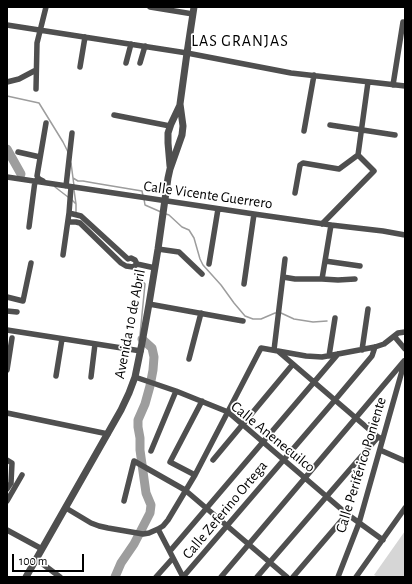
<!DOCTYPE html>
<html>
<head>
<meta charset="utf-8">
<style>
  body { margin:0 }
  #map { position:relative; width:412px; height:584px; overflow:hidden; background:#fff; font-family:"Alegreya Sans",sans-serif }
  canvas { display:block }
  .frame { position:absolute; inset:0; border:8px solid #000; pointer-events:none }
  .scale { position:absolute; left:12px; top:554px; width:72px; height:18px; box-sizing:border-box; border:2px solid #000; border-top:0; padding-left:5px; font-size:12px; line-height:14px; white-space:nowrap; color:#000; -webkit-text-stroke:3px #fff; paint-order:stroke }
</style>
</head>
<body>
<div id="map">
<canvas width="412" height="584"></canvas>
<div class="frame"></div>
<div class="scale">100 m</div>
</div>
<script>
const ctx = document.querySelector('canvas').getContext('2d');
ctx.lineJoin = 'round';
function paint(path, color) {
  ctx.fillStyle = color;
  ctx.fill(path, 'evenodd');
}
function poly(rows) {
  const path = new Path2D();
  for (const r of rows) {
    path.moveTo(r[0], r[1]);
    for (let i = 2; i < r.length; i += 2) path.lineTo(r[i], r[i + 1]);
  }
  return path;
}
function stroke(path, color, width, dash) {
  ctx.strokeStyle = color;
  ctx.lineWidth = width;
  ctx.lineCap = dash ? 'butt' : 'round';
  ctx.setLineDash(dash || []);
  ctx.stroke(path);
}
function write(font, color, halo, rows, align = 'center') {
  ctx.font = font + ' "Alegreya Sans",sans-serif';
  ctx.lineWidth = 3.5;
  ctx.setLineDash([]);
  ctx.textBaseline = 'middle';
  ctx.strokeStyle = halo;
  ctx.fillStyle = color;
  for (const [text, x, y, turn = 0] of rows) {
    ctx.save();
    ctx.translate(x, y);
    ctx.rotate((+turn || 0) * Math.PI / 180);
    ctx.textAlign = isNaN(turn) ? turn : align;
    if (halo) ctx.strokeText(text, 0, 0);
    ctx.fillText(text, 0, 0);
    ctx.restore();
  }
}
paint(poly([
  [405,531,405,577,378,577,374,575]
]), '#d6d6d6');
stroke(poly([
  [7,96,39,103,63,142,68,152],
  [71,163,73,178,78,181,83,181,94,183,142,191,143,196],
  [21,174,24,177],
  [73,178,74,186],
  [55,187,68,197],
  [74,190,76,204],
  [144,199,145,205,161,212],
  [72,200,76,204,76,213],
  [166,214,169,215,182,227,189,230,194,238,200,259,203,265,221,285,234,303,245,316,253,319,261,319,275,313,277,313],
  [133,269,145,284,140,335],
  [281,313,294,319,313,322,327,321]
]), '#9d9d9d', 1.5);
stroke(poly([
  [7,149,21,174],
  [115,577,121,563,134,544,150,513,151,505,146,493,140,450,140,438,138,427,138,420,145,404,150,386,153,370,154,357,152,348,142,339]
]), '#9d9d9d', 9);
stroke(poly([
  [150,7,193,14],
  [7,25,187,53,291,73,405,86],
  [126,63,131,44],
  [140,63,145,46],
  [80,67,85,37],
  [7,82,19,79,36,70],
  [393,85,403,22],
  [36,89,37,43,46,7],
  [114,115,170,126],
  [330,125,395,135],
  [304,131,314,75],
  [18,152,40,157],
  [7,177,254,214,331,225,383,231,405,235],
  [43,181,39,179,37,176,46,123],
  [66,186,72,133],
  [295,193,300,165,303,163,339,169,358,155],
  [69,213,81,216,128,259,131,258,135,260,137,264],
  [68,222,76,222,80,223,121,263,126,266,133,267,137,264,155,268],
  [322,224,374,171,358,155,368,82],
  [29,227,35,181],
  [158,249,179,252,202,274],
  [63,255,69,213,71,187],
  [325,261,360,266],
  [209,264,218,209],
  [283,277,295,279,322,279,338,280,355,279],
  [322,279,331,225],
  [244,284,254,214],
  [7,297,23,301,31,263],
  [149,304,243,321],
  [7,311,17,312],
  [7,330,141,351],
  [394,336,405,349],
  [274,350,285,259],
  [362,350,368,309],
  [279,352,378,437,380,438],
  [329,356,335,318],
  [189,359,201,313],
  [7,370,12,338],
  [56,376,62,339],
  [91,377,95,344],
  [135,377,176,391,228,412,347,514,383,540],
  [7,413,108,434],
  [380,450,405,461],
  [151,451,176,391],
  [7,460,12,463,11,483,7,489],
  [213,460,293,364],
  [195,475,170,462,202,401],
  [7,501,22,475],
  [124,501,134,461,185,490,287,577],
  [66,508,91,523,99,526,108,528,143,534,149,533,158,529,163,526,168,520,195,475,261,348,306,356,322,357,338,354,375,347,384,344,398,333,405,332],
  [158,529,183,577],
  [7,530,42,549],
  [170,551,338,354],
  [36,559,60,577],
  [156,577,173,558],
  [183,577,335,400,372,356,375,347],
  [221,577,404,361],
  [257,577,378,437],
  [293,577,347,514],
  [338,577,359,523,404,364],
  [356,577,405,508]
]), '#4f4f4f', 5.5);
stroke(poly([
  [170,166,168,143,168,133,171,124,180,105],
  [26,577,121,410,129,393,135,377,142,343,149,304,158,249,168,178,170,169,182,135,183,126,180,104,187,53,194,7]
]), '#4f4f4f', 7);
write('15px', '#000', '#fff', [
  ["Calle Vicente Guerrero",208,195,8],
  ["Avenida 10 de Abril",130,324,-79],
  ["Calle Anenecuilco",273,437,39],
  ["Calle Periférico Poniente",361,465,-73],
  ["Calle Zeferino Ortega",225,510,-50]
]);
ctx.letterSpacing = '1px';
write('16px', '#000', '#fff', [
  ["LAS GRANJAS",240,41]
]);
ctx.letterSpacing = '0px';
</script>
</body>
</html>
